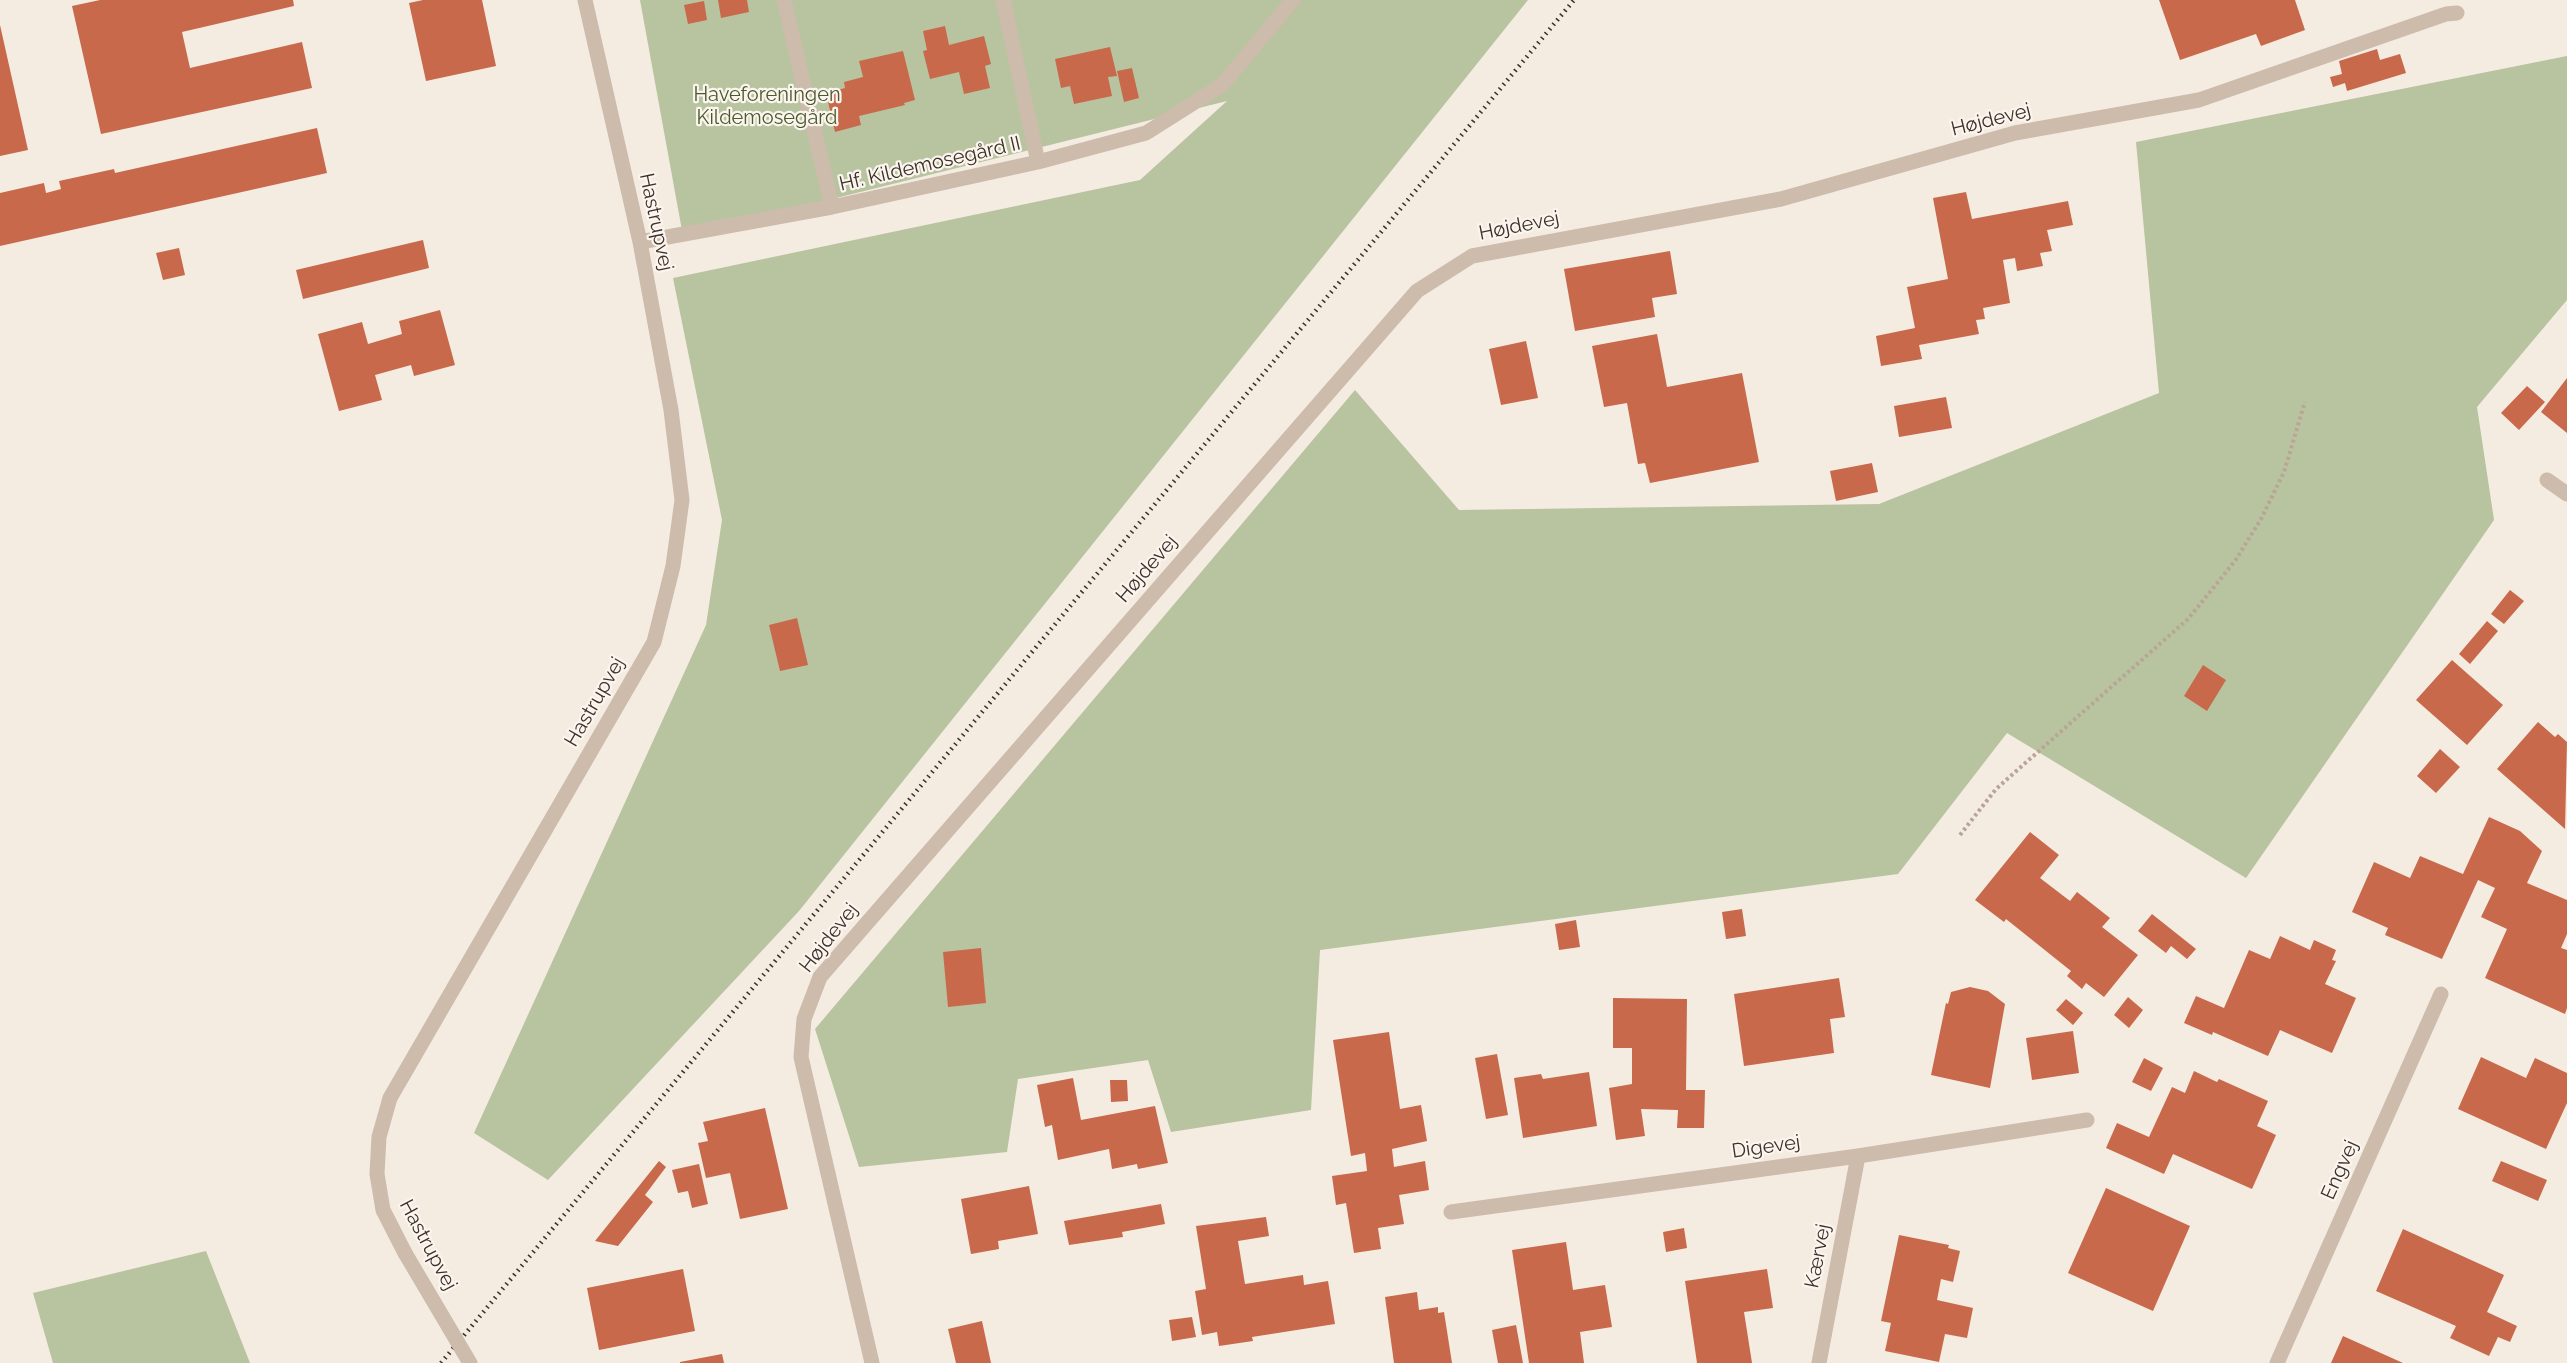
<!DOCTYPE html>
<html>
<head>
<meta charset="utf-8">
<style>
  body { margin:0 }
  canvas { display:block; background:#f4ebe1 }
</style>
</head>
<body>
<canvas width="2567" height="1363"></canvas>
<script>
const ctx = document.querySelector('canvas').getContext('2d');
ctx.lineJoin = 'round';
function paint(path, color) {
  ctx.fillStyle = color;
  ctx.fill(path, 'evenodd');
}
function poly(rows) {
  const path = new Path2D();
  for (const r of rows) {
    path.moveTo(r[0], r[1]);
    for (let i = 2; i < r.length; i += 2) path.lineTo(r[i], r[i + 1]);
  }
  return path;
}
function stroke(path, color, width, dash) {
  ctx.strokeStyle = color;
  ctx.lineWidth = width;
  ctx.lineCap = dash ? 'butt' : 'round';
  ctx.setLineDash(dash || []);
  ctx.stroke(path);
}
function write(font, color, halo, rows, align = 'center') {
  ctx.font = font + ' Raleway,sans-serif';
  ctx.lineWidth = 4.5;
  ctx.setLineDash([]);
  ctx.textBaseline = 'middle';
  ctx.strokeStyle = halo;
  ctx.fillStyle = color;
  for (const [text, x, y, turn = 0] of rows) {
    ctx.save();
    ctx.translate(x, y);
    ctx.rotate((+turn || 0) * Math.PI / 180);
    ctx.textAlign = isNaN(turn) ? turn : align;
    if (halo) ctx.strokeText(text, 0, 0);
    ctx.fillText(text, 0, 0);
    ctx.restore();
  }
}
paint(poly([
  [640,0,1528,0,799,911,548,1180,474,1133,706,625,722,520,673,278,1140,180,1227,101,683,236],
  [2567,56,2567,300,2477,407,2494,520,2246,878,2007,733,1898,874,1320,950,1311,1110,1171,1132,1148,1060,1018,1079,1007,1152,859,1167,815,1029,1355,390,1459,510,1879,504,2159,393,2136,142],
  [206,1251,250,1363,53,1363,33,1293]
]), '#b8c4a0');
paint(poly([
  [100,0,293,0,294,6,182,32,190,68,302,42,312,88,101,134,72,6],
  [423,0,482,0,496,66,426,81,409,3],
  [718,0,747,0,749,12,721,18],
  [2159,0,2295,0,2305,30,2261,46,2256,34,2180,60],
  [704,1,707,20,688,24,684,5],
  [0,25,28,150,0,156],
  [945,26,949,45,984,36,991,64,985,66,990,88,964,94,959,72,930,79,923,51,927,50,923,31],
  [1110,47,1117,76,1108,77,1112,96,1074,104,1070,86,1061,88,1055,59],
  [2377,49,2380,60,2400,54,2406,73,2347,91,2345,83,2333,87,2330,77,2342,74,2339,61],
  [903,51,915,100,904,103,905,105,859,116,861,125,835,132,826,93,845,88,844,82,863,77,859,61],
  [1132,68,1139,98,1124,102,1117,71],
  [317,128,327,173,0,246,0,193,44,183,46,193,61,189,59,181,114,169,115,173],
  [1966,192,1972,219,2068,201,2073,225,2047,230,2052,251,2040,253,2043,266,2017,271,2015,258,2003,260,2010,303,1983,308,1985,319,1976,320,1979,334,1919,345,1922,359,1881,366,1876,336,1915,328,1907,287,1948,279,1933,198],
  [423,240,429,268,303,299,296,270],
  [179,248,185,275,163,280,156,253],
  [1670,251,1677,294,1652,298,1655,317,1575,331,1564,269],
  [440,310,455,365,414,376,411,365,375,375,382,400,339,411,318,334,362,322,368,344,402,334,399,321],
  [1657,334,1667,387,1742,373,1759,462,1650,483,1645,463,1638,464,1627,403,1604,407,1592,346],
  [1526,341,1538,398,1501,405,1489,349],
  [2567,378,2567,433,2541,412],
  [2527,386,2545,402,2519,430,2501,413],
  [1946,397,1952,428,1899,437,1894,406],
  [1872,463,1878,492,1836,501,1830,471],
  [2510,590,2524,601,2504,624,2491,614],
  [797,618,808,665,780,671,769,625],
  [2487,621,2498,631,2470,664,2459,654],
  [2452,660,2503,705,2467,745,2416,700],
  [2203,665,2226,680,2207,711,2184,696],
  [2538,722,2555,737,2558,734,2567,742,2565,829,2497,769],
  [2440,749,2460,767,2436,793,2417,776],
  [2489,817,2520,831,2542,851,2527,883,2567,900,2567,934,2561,948,2567,950,2567,1008,2565,1014,2485,978,2507,929,2481,917,2495,888,2478,880,2442,959,2385,935,2388,928,2352,912,2374,862,2410,878,2420,856,2463,874],
  [2030,832,2059,855,2040,878,2070,901,2077,892,2110,918,2102,927,2138,955,2104,997,2086,983,2082,989,2067,976,2071,971,2006,919,2004,922,1975,900],
  [1742,909,1746,936,1726,939,1722,912],
  [2152,914,2196,949,2187,959,2171,946,2166,953,2138,931],
  [1576,920,1580,947,1559,950,1555,924],
  [2280,936,2310,950,2314,940,2336,950,2332,960,2336,961,2325,984,2356,998,2332,1053,2280,1030,2268,1056,2213,1032,2212,1035,2184,1023,2196,996,2224,1008,2249,950,2270,959],
  [981,948,986,1003,948,1007,943,952],
  [1839,978,1845,1017,1830,1019,1834,1053,1744,1066,1734,994],
  [1970,987,1988,991,2005,1004,1990,1088,1931,1075,1946,1003,1948,1004,1951,992],
  [2128,997,2143,1010,2129,1028,2114,1015],
  [1613,998,1687,999,1686,1090,1705,1090,1704,1128,1677,1128,1678,1110,1641,1109,1645,1136,1616,1140,1609,1088,1632,1084,1632,1048,1613,1048],
  [2066,999,2083,1013,2073,1025,2056,1010],
  [2073,1031,2079,1073,2032,1080,2026,1038],
  [1389,1032,1400,1109,1421,1105,1427,1141,1392,1149,1394,1167,1425,1161,1429,1190,1399,1195,1404,1224,1378,1228,1381,1249,1354,1253,1346,1203,1336,1205,1332,1176,1367,1171,1365,1153,1351,1156,1333,1040],
  [1497,1054,1508,1115,1486,1119,1475,1058],
  [2481,1057,2526,1078,2535,1058,2567,1073,2567,1103,2546,1149,2458,1109],
  [2144,1058,2163,1068,2151,1091,2132,1082],
  [2194,1071,2217,1082,2219,1079,2268,1101,2257,1126,2276,1135,2252,1189,2173,1154,2164,1174,2106,1148,2117,1123,2149,1137,2172,1087,2185,1093],
  [1589,1072,1597,1126,1523,1138,1514,1078,1541,1074,1543,1079],
  [1073,1078,1081,1120,1155,1106,1168,1163,1138,1169,1137,1164,1112,1169,1109,1149,1058,1160,1052,1125,1045,1127,1037,1085],
  [1110,1080,1127,1080,1128,1101,1111,1102],
  [765,1108,788,1209,740,1219,730,1173,706,1178,698,1143,708,1141,703,1122],
  [659,1161,666,1167,645,1195,653,1202,618,1246,595,1241],
  [2501,1161,2547,1180,2538,1201,2492,1181],
  [699,1164,708,1204,692,1208,688,1191,678,1193,672,1170],
  [1029,1186,1038,1234,998,1241,999,1249,971,1254,961,1199],
  [2106,1188,2190,1226,2153,1311,2068,1273],
  [1161,1204,1165,1224,1122,1232,1123,1237,1069,1245,1064,1221],
  [1266,1217,1269,1236,1238,1241,1245,1284,1303,1275,1304,1285,1328,1281,1335,1324,1252,1337,1253,1341,1219,1346,1217,1332,1202,1335,1195,1291,1206,1289,1196,1226],
  [1684,1228,1687,1248,1666,1252,1663,1232],
  [2403,1229,2504,1275,2487,1312,2517,1326,2510,1342,2498,1337,2489,1356,2450,1338,2456,1326,2376,1291],
  [1899,1235,1949,1245,1948,1248,1960,1251,1953,1282,1941,1279,1937,1300,1973,1308,1967,1338,1945,1334,1939,1362,1885,1351,1891,1323,1881,1321],
  [1566,1242,1573,1290,1605,1285,1612,1327,1580,1332,1584,1363,1529,1363,1512,1250],
  [683,1269,695,1331,599,1350,587,1288],
  [1767,1269,1773,1308,1744,1312,1752,1363,1697,1363,1685,1281],
  [1417,1292,1419,1310,1438,1307,1438,1313,1444,1312,1452,1363,1394,1363,1385,1297],
  [1192,1317,1196,1337,1172,1341,1169,1320],
  [982,1321,991,1363,956,1363,948,1329],
  [1516,1325,1523,1363,1498,1363,1492,1330],
  [2343,1336,2403,1363,2331,1363],
  [722,1354,724,1363,680,1363,680,1362]
]), '#c8694b');
stroke(poly([
  [1960,835,1996,789,2188,619,2235,561,2261,519,2284,472,2305,402]
]), '#b9a596', 4, [3, 3]);
stroke(poly([
  [784,0,832,207],
  [1003,0,1038,162],
  [640,242,832,207,1038,162,1146,133,1222,85,1293,0],
  [2547,480,2567,494],
  [1451,1212,1858,1156,2087,1120],
  [405,1253,383,1210,377,1174,379,1137,390,1098,654,642,673,566,682,500,671,410,640,242,585,0],
  [872,1363,801,1057,804,1019,820,977,1417,291,1472,256,1781,199,2015,133,2199,100,2446,14,2457,13],
  [1819,1363,1858,1156],
  [2277,1363,2441,994]
]), '#cdbbac', 15);
stroke(poly([
  [441,1363,1574,0]
]), '#3b302b', 4.5, [1.5, 4.5]);
stroke(poly([
  [405,1253,470,1363]
]), '#cdbbac', 15);
write('20px', '#4a5a2e', '#fbf5ee', [
  ["Haveforeningen",767,95],
  ["Kildemosegård",767,118]
]);
write('20px', '#3b302b', '#fbf5ee', [
  ["Højdevej",1991,120,-14],
  ["Hf. Kildemosegård II",930,164,-13],
  ["Hastrupvej",656,222,78],
  ["Højdevej",1519,226,-11],
  ["Højdevej",1147,569,-49],
  ["Hastrupvej",595,702,-60],
  ["Højdevej",829,938,-52],
  ["Digevej",1766,1147,-8],
  ["Engvej",2340,1170,-66],
  ["Hastrupvej",428,1245,62],
  ["Kærvej",1818,1256,-79]
]);
</script>
</body>
</html>
